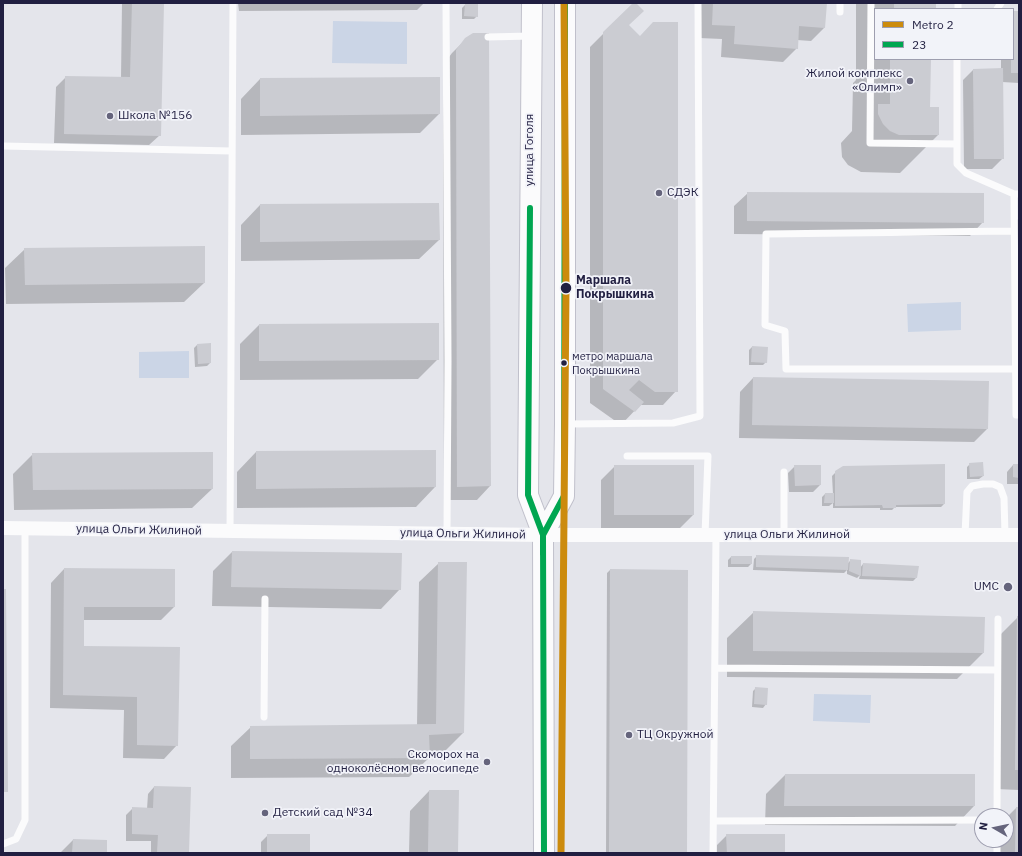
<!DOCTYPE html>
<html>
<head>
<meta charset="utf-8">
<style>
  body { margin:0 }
  #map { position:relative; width:1022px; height:856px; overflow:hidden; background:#e4e5eb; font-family:"IBM Plex Sans",sans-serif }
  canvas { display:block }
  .frame { position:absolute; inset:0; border:4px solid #211f41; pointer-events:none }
  .legend { position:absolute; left:874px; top:8px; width:140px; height:52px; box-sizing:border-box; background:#f2f3f9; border:1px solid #9e9eaf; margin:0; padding:5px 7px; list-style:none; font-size:12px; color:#211f41 }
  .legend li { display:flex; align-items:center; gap:8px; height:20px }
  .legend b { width:20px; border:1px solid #9e9eaf }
  .north { position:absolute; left:974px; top:808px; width:40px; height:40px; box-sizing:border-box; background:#f2f3f9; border:1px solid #9e9eaf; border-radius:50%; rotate:279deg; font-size:11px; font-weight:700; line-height:16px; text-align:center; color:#211f41 }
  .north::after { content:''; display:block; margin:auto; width:14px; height:18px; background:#65647c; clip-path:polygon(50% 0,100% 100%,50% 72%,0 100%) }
</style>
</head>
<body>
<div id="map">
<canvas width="1022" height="856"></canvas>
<div class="frame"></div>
<ul class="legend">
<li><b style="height:5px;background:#cc8b0d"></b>Metro 2</li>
<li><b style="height:5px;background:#00a651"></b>23</li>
</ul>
<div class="north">N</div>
</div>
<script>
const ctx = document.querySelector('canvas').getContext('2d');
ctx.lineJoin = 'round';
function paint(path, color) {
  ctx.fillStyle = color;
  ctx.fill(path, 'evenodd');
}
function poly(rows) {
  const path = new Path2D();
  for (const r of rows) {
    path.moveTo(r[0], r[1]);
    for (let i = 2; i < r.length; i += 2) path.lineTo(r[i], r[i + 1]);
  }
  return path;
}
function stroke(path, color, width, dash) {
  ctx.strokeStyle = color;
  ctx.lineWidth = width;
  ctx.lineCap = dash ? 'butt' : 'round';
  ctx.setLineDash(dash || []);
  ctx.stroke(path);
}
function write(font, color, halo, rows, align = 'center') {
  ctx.font = font + ' "IBM Plex Sans",sans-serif';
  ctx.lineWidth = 3.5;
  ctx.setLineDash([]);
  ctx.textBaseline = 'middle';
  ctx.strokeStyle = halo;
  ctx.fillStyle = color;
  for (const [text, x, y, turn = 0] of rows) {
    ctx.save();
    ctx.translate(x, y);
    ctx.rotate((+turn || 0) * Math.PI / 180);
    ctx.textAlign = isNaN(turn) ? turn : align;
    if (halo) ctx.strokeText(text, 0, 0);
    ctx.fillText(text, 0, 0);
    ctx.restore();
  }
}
paint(poly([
  [333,21,407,22,407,64,332,63],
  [961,302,961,330,908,332,907,304],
  [189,351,189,378,139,378,139,352],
  [814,694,871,695,870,723,813,721]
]), '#cbd5e6');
paint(poly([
  [122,3,163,3,160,135,149,145,54,143,56,87,66,77,121,78],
  [238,3,424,3,417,10,239,11],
  [701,3,826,3,824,28,811,41,797,40,797,48,783,62,721,57,722,39,699,38],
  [856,3,935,3,935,9,875,9,875,59,930,59,929,108,938,135,900,173,861,172,848,165,842,157,841,143,852,131,853,83,856,80],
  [465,5,477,16,474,19,462,19,462,8],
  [1013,12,1019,12,1019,83,1002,82,1003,158,992,169,964,169,963,80,973,70,1001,69,1001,59,1013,59],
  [628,26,676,391,663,405,640,405,621,425,590,403,590,47,604,33],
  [488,34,490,486,477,500,444,500,443,65,452,53,466,39],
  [260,79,439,114,420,133,241,135,241,99],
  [748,193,983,222,970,236,734,234,734,206],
  [438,204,439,240,419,259,241,261,241,225,260,205],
  [1019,218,1019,412,1016,221],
  [204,247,204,283,184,302,6,304,5,268,25,249],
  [259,325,438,359,418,379,240,380,240,344],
  [197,345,210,363,207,366,195,367,194,348],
  [752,347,766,362,763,365,749,365,749,350],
  [753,378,987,429,974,442,739,438,740,392],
  [435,451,435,487,416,507,237,508,237,472,256,452],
  [33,454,212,489,192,508,14,510,13,474],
  [970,464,983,476,979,479,967,479,967,467],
  [1013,465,1019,465,1019,484,1007,484,1007,472],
  [615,466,693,515,680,528,601,528,601,480],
  [795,466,820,485,813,492,789,492,788,473],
  [836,472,944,504,941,507,895,507,892,510,880,510,880,508,833,508,833,503,829,506,822,506,822,497,825,494,833,494,832,476],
  [232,552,400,589,381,609,212,606,213,571],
  [757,556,848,563,851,560,860,568,863,564,916,578,913,581,859,579,860,575,857,578,847,574,847,570,844,573,753,570,754,559],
  [731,557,751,557,751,564,748,567,728,567,728,560],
  [439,563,463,733,444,752,429,752,429,758,409,777,231,778,231,746,251,727,417,726,419,582],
  [64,569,174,607,161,620,83,620,83,647,179,648,177,745,164,759,123,758,124,710,50,708,51,583],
  [610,570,686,853,606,853,607,573],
  [754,612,983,653,957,679,727,677,727,638],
  [1018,617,1019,617,1019,790,996,789,998,637],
  [756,688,766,704,763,708,752,707,753,691],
  [785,775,974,775,974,806,955,826,765,825,766,794],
  [154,787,188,853,151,853,151,841,126,841,126,815,133,808,147,809,148,794],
  [429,791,457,853,409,853,410,811],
  [1016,808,1019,808,1019,853,997,853,997,840,1006,840,1006,818],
  [268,835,309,853,261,853,261,842],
  [727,835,784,853,717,853,717,845],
  [73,840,106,841,106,853,60,853]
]), '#0003');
paint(poly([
  [132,3,164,3,161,136,64,134,65,76,130,77],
  [633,3,636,3,644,11,629,25,640,36,653,22,678,22,678,392,655,392,639,380,629,390,644,402,635,412,603,389,603,32],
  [713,3,827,3,825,28,799,26,798,49,734,44,735,26,712,25],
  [894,3,936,3,936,9,894,9],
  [465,4,478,4,478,17,464,16],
  [1013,11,1019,11,1019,73,1011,73,1011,59,1013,59],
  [473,33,489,33,491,486,457,487,456,50,465,38],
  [890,59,931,59,930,107,939,107,939,135,899,135,890,131,883,124,878,114,878,104,890,104],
  [1003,68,1004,159,974,159,973,69],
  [440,77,440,114,260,116,260,78],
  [747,192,984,193,984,223,747,221],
  [439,203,440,240,260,242,260,204],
  [205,246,205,283,25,285,24,248],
  [439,323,439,360,259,361,259,324],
  [211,343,211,363,198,364,197,344],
  [752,346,768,347,767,363,751,362],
  [753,377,989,381,988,429,752,425],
  [436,450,436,487,256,489,256,451],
  [213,452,213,489,33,490,32,453],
  [983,462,984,476,970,477,969,463],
  [945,464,945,504,896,505,896,508,883,508,882,505,835,506,835,471,843,466],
  [1013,464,1019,464,1019,478,1013,477],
  [614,465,694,465,694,515,614,515],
  [794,465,821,465,821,485,795,486],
  [825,493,834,493,834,503,824,503],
  [232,551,402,553,401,590,231,587],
  [756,555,849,557,848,570,756,567],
  [731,556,752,556,752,564,731,564],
  [850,559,861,560,861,576,849,571],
  [438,562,467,562,464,733,429,735,430,758,250,759,250,726,436,724],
  [863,563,919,566,917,578,862,576],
  [64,568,175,569,175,607,84,607,84,646,180,647,178,746,137,745,137,697,63,695],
  [610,569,688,570,687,853,609,853],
  [3,589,6,589,8,792,3,792],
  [753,611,985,617,984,653,753,651],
  [1017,616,1019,616,1019,770,1015,770],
  [755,687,768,688,767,705,754,704],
  [785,774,975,774,975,806,784,806],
  [154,786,191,787,189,853,157,853,158,835,132,834,132,807,153,808],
  [429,790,459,790,458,853,428,853],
  [1016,807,1019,807,1019,853,1015,853],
  [267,834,310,834,310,853,267,853],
  [726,834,785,834,785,853,727,853],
  [73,839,107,840,107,853,72,853]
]), '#cbccd2');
const secondary = poly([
  [532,3,528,495,543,535,544,853],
  [543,535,564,496,565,424,565,3]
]);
stroke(secondary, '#c0c0cb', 22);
stroke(poly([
  [446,3,448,361,447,534],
  [840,3,840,12],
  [871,3,870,143,956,144],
  [958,9,958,3],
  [997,9,1001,3],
  [488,37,531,36],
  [957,59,957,164,966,173,1014,194,1019,194],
  [3,146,231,151],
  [1014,194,1016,415,1019,415],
  [1013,231,766,234,765,325,785,331,786,369,1015,369],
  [567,424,673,423,700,416,698,3],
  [627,456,708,456,705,535],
  [784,472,784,535],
  [230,531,233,3],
  [965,535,967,492,972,486,983,484,993,484,1000,487,1004,498,1005,535],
  [715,668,997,670],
  [264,717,265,599],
  [997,816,998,619],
  [714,821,982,820],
  [3,844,16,839,25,820,25,529],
  [713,853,716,535],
  [997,853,997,840]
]), '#fbfbfc', 7);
stroke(poly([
  [3,528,543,535,1019,535]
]), '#fbfbfc', 14);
stroke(secondary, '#fbfbfc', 20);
stroke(poly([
  [530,208,528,495,543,535,543,555],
  [544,853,543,535,564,496,565,3]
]), '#00a651', 6);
stroke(poly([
  [561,853,566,289,564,3]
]), '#cc8b0d', 7);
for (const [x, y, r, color] of [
  [910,81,4,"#65647c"],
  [110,116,4,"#65647c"],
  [659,193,4,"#65647c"],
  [566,288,6,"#211f41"],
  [564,363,3.5,"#211f41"],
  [1008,587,5,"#65647c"],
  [629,735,4,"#65647c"],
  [487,762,4,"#65647c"],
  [265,813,4,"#65647c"]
]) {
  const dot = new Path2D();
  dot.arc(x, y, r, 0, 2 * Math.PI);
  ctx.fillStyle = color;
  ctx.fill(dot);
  stroke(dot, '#f2f3f9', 1.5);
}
write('11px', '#211f41', '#f2f3f9', [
  ["метро маршала",572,357],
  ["Покрышкина",572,371]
], 'left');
write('12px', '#211f41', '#f2f3f9', [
  ["Жилой комплекс",902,74,"right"],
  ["«Олимп»",902,88,"right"],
  ["Школа №156",118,116],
  ["СДЭК",667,193],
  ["UMC",999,587,"right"],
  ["ТЦ Окружной",637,735],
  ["Скоморох на",479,755,"right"],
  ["одноколёсном велосипеде",479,769,"right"],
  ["Детский сад №34",273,813]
], 'left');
write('12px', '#211f41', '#f2f3f9', [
  ["улица Гоголя",530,150,-90],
  ["улица Ольги Жилиной",139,530,1],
  ["улица Ольги Жилиной",463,534,1],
  ["улица Ольги Жилиной",787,535]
]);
write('bold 12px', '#211f41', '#f2f3f9', [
  ["Маршала",576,281],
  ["Покрышкина",576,295]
], 'left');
</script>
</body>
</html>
